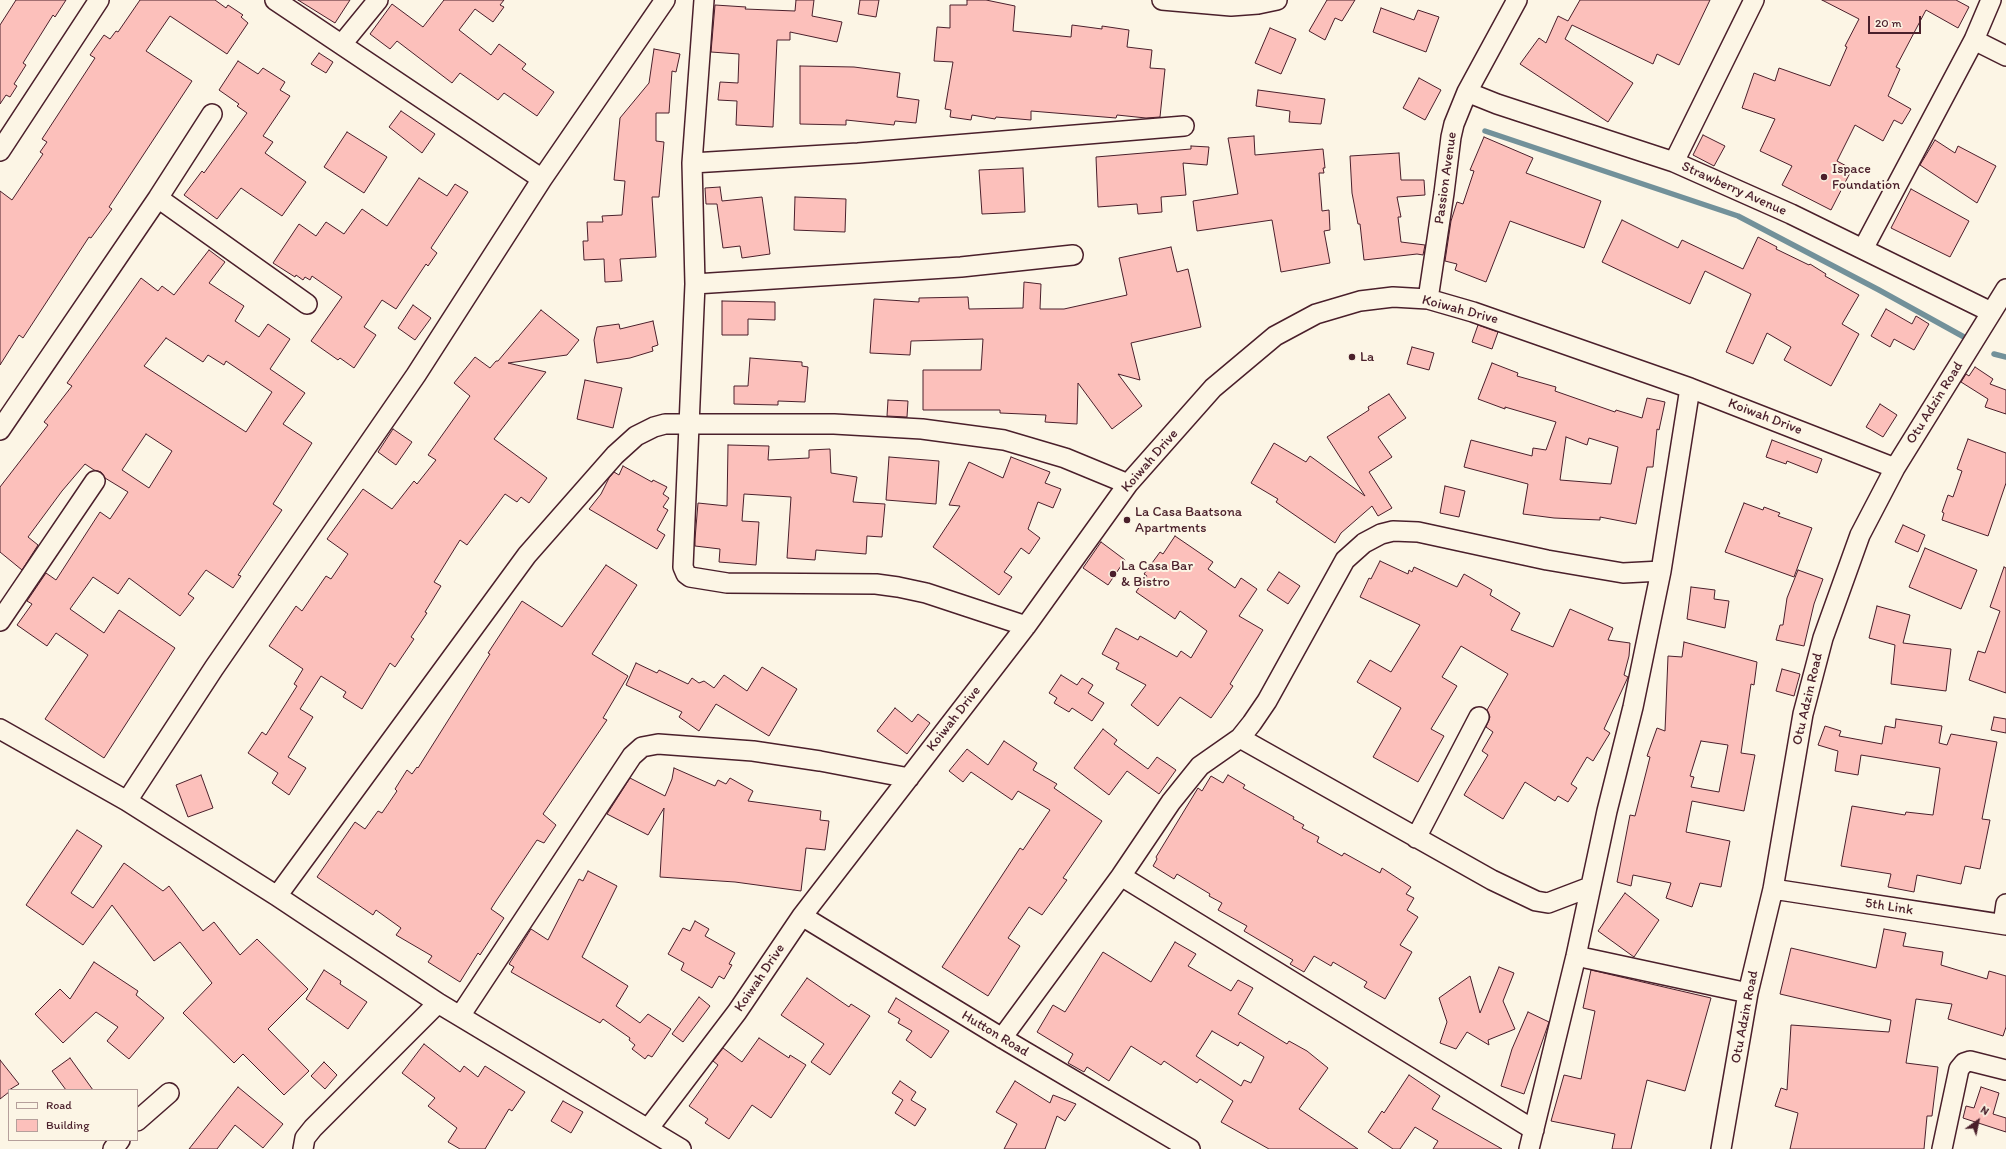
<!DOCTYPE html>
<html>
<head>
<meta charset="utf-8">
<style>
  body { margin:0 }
  #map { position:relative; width:2006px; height:1149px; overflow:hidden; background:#fcf5e5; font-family:Itim,sans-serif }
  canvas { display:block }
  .legend { position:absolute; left:8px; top:1089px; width:130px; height:52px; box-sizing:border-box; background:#fcf5e5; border:1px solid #b59f9b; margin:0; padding:5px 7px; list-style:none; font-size:12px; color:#4a1f2b }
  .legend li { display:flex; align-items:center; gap:8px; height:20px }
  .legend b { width:20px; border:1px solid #b59f9b }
  .north { position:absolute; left:1958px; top:1101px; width:40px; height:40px; -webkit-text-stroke:3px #fcf5e5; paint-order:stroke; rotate:33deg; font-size:11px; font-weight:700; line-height:16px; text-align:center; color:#4a1f2b }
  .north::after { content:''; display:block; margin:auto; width:14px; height:18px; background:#4a1f2b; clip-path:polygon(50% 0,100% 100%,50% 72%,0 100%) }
  .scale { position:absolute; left:1868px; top:16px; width:53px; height:18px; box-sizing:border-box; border:2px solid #4a1f2b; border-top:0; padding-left:5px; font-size:12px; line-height:14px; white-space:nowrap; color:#4a1f2b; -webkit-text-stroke:3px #fcf5e5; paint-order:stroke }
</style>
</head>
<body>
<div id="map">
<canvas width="2006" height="1149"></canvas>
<ul class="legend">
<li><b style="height:5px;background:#fcf5e5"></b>Road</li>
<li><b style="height:11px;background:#fcc0bb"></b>Building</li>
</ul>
<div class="north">N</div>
<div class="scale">20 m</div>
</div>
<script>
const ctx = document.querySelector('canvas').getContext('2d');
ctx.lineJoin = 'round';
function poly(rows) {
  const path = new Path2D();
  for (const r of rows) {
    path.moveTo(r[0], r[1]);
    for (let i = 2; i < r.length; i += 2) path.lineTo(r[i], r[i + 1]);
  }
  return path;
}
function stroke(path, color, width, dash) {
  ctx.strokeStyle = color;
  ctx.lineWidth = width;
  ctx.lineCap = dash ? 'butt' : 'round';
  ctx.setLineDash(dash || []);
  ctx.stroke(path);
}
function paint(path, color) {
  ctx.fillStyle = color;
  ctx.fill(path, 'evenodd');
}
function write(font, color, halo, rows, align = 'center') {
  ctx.font = font + ' Itim,sans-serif';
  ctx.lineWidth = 4;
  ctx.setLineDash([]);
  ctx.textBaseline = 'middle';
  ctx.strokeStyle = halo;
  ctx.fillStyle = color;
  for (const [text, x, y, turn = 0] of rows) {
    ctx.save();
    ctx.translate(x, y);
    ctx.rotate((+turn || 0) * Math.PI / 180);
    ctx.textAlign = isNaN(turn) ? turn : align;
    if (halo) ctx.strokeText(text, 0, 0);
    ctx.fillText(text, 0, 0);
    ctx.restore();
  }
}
stroke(poly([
  [1485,131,1738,216,1879,290,1964,337],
  [1994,354,2006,357]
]), '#72919a', 5.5);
const building = poly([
  [16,0,66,0,55,17,53,15,23,63,26,65,14,84,17,86,10,97,6,95,0,104,0,25,16,0],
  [140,0,215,0,226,8,228,5,243,15,241,17,248,23,227,54,170,16,146,51,192,81,109,207,112,209,91,238,89,237,23,338,19,335,0,365,0,191,12,200,43,154,40,152,47,142,42,139,95,58,90,55,104,35,110,39,116,31,118,32,140,0],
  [298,0,350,0,335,23,298,0],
  [444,0,504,0,500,5,504,7,493,22,475,9,459,30,491,55,499,44,526,64,522,69,554,92,537,116,504,93,498,100,460,73,452,83,397,41,390,49,370,34,392,4,423,27,444,0],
  [796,0,814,0,812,16,842,22,837,42,790,32,790,40,777,40,773,127,736,125,737,101,718,100,720,82,738,83,739,54,711,52,715,5,746,7,745,9,795,11,796,0],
  [860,0,879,0,876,17,858,14,860,0],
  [967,0,986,0,1015,6,1013,31,1071,37,1072,25,1102,29,1102,26,1129,30,1127,47,1152,50,1150,68,1165,69,1160,117,1146,118,1117,115,1116,118,1031,111,1031,120,996,117,995,119,972,115,971,120,950,117,951,110,945,109,953,62,934,61,937,27,950,28,950,5,967,5,967,0],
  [1327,0,1355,0,1342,21,1335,18,1325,40,1309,31,1327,0],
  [1580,0,1710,0,1679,65,1657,54,1653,64,1572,25,1565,39,1633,83,1608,122,1520,64,1539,38,1546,43,1558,16,1568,21,1580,0],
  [1822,0,1956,0,1969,7,1958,28,1926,10,1896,67,1900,69,1888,96,1911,109,1902,124,1894,120,1883,141,1855,125,1837,161,1852,169,1831,210,1782,185,1792,166,1760,151,1775,119,1742,108,1754,73,1775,81,1779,68,1830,86,1847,47,1845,46,1859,19,1822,0],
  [1381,8,1414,20,1418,10,1439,17,1426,52,1373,32,1381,8],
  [1270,28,1296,39,1281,74,1255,63,1270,28],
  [654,49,680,54,676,72,672,71,669,113,656,113,656,141,664,142,659,197,652,197,656,257,620,259,622,281,605,282,604,259,584,260,583,241,588,241,587,222,603,222,602,216,622,215,625,181,614,180,620,118,649,83,654,49],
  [319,53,333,62,326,73,311,64,319,53],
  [238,61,258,74,263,68,285,82,280,90,290,96,263,136,273,142,265,153,306,182,282,216,241,188,217,219,184,195,202,171,204,173,247,113,237,106,239,104,219,90,238,61],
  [800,66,854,67,900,73,897,97,919,100,916,123,895,121,894,125,846,120,846,125,800,124,800,66],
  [1419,78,1441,90,1425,120,1403,108,1419,78],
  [1258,90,1325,99,1321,124,1289,122,1290,111,1256,106,1258,90],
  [401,111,435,134,422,153,389,127,401,111],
  [347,132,387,157,364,193,324,167,347,132],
  [1703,135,1725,146,1714,166,1693,155,1703,135],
  [1254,136,1255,155,1323,149,1325,168,1323,168,1324,173,1319,173,1322,211,1329,210,1330,230,1324,231,1330,263,1281,272,1272,220,1197,231,1193,201,1238,194,1228,138,1254,136],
  [1484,137,1533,158,1526,173,1601,201,1584,248,1510,221,1486,282,1455,270,1457,264,1445,261,1451,221,1457,202,1463,204,1474,171,1470,170,1484,137],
  [1935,140,1955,153,1958,146,1996,166,1977,203,1920,165,1935,140],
  [1191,146,1209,147,1207,165,1183,163,1186,195,1161,197,1162,212,1138,214,1137,204,1098,207,1096,157,1191,149,1191,146],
  [1399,153,1401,180,1424,180,1425,195,1397,197,1401,217,1398,217,1401,242,1425,245,1423,255,1417,254,1364,260,1360,224,1358,224,1352,193,1350,156,1399,153],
  [1023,168,1025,212,982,214,979,170,1023,168],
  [419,178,447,196,455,184,468,192,431,248,437,253,428,266,426,264,396,309,382,300,364,327,376,335,354,368,340,358,338,360,311,341,342,297,312,276,310,280,305,277,303,280,296,275,295,277,273,263,299,224,316,236,326,222,344,234,362,209,387,226,419,178],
  [720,187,722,201,762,197,770,254,742,258,740,246,723,248,717,204,706,204,705,188,720,187],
  [1911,189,1969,221,1950,257,1891,228,1911,189],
  [795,197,846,199,845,232,794,230,795,197],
  [1622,220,1678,248,1682,240,1743,269,1758,237,1777,247,1776,249,1809,265,1810,264,1826,274,1825,276,1859,295,1842,324,1859,334,1831,386,1784,360,1791,347,1767,333,1753,364,1726,352,1751,294,1705,271,1690,304,1602,262,1622,220],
  [1171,247,1177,272,1188,269,1201,327,1131,343,1140,380,1118,374,1142,406,1112,429,1078,383,1077,424,1045,422,1046,415,1000,413,1000,410,923,410,923,370,981,370,983,339,911,341,910,355,870,353,874,299,919,302,919,298,968,297,969,309,1023,308,1024,282,1041,284,1040,309,1064,309,1127,295,1119,258,1171,247],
  [209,250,225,262,209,283,244,306,235,321,259,337,268,324,290,339,270,369,305,393,283,424,312,443,273,504,282,510,238,575,241,576,233,588,206,570,188,594,194,598,180,616,129,578,118,594,93,577,70,609,104,633,119,610,175,648,104,758,45,719,88,655,56,633,47,646,17,625,32,604,27,601,46,573,56,580,100,512,110,519,128,492,105,478,101,472,94,470,85,464,62,491,28,537,38,545,22,570,0,552,0,487,48,425,44,422,72,386,67,383,141,278,158,291,162,286,174,295,209,250],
  [166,338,203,362,208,355,224,365,226,361,272,392,246,432,144,366,166,338],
  [146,434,172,451,149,488,122,470,146,434],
  [722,301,775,302,775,320,748,319,748,335,722,335,722,301],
  [413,305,431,318,415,340,398,328,413,305],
  [1886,309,1912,324,1916,316,1929,324,1914,350,1894,339,1890,347,1871,336,1886,309],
  [541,310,579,340,567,355,508,363,546,372,494,439,547,478,529,503,521,497,517,502,505,494,467,545,460,540,434,582,441,586,425,612,427,613,411,637,414,639,395,667,390,663,362,709,343,697,346,692,321,676,300,709,313,717,288,757,306,768,289,795,272,783,278,773,248,753,262,732,266,735,297,686,294,684,303,669,269,646,296,606,302,611,326,576,331,579,348,554,327,539,363,489,392,509,414,481,417,484,436,460,428,455,470,396,454,383,475,357,490,368,496,361,498,361,541,310],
  [653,321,658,345,652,347,653,351,630,358,597,363,594,340,597,327,619,324,620,329,653,321],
  [1478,325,1498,332,1492,349,1472,342,1478,325],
  [1412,347,1434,353,1429,370,1407,364,1412,347],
  [750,358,802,362,802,366,808,367,805,402,778,401,778,405,734,404,734,386,748,386,750,358],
  [1492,363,1518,373,1517,376,1556,387,1555,391,1615,412,1616,410,1642,418,1647,398,1665,402,1659,430,1657,429,1653,467,1647,467,1636,524,1600,517,1600,520,1554,518,1523,514,1528,484,1464,467,1471,440,1532,456,1533,448,1546,450,1556,422,1505,407,1505,409,1478,399,1492,363],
  [1566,437,1587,445,1589,438,1618,447,1611,484,1560,480,1566,437],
  [1975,367,1993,379,1990,384,2006,390,2006,414,1985,407,1988,399,1961,382,1966,374,1969,376,1975,367],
  [585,380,622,388,613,428,577,419,585,380],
  [1389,394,1406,418,1378,437,1392,457,1369,472,1392,508,1378,516,1372,506,1341,533,1335,543,1276,502,1278,499,1251,483,1274,443,1306,462,1310,456,1365,496,1327,437,1369,410,1368,407,1389,394],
  [888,400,908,401,907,417,887,416,888,400],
  [1880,404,1897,415,1883,437,1866,427,1880,404],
  [393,429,412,442,396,465,378,452,393,429],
  [1968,439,2006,453,2006,483,1988,536,1942,520,1944,513,1942,512,1948,495,1953,497,1962,471,1957,469,1968,439],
  [1772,440,1822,459,1817,473,1787,461,1786,464,1766,457,1772,440],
  [728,445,769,446,768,460,809,458,809,450,830,449,831,473,857,477,853,502,885,504,882,537,867,536,866,554,816,550,815,560,787,558,791,497,744,494,742,521,759,522,756,565,719,562,720,549,695,546,695,539,698,503,727,506,728,445],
  [889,457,939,461,936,504,886,500,889,457],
  [1011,457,1050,472,1045,483,1061,489,1053,508,1038,502,1028,529,1040,538,1029,554,1021,548,1004,572,1012,577,999,595,933,547,960,506,949,505,969,462,1003,478,1011,457],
  [623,466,652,482,653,480,667,487,663,494,669,498,663,507,668,510,657,530,665,535,657,549,589,509,601,494,609,478,614,472,619,475,623,466],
  [1445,486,1465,491,1459,517,1440,513,1445,486],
  [1744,503,1763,510,1764,507,1780,513,1778,516,1812,528,1794,577,1725,552,1744,503],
  [1903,525,1925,535,1918,552,1895,542,1903,525],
  [1175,536,1213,562,1208,569,1235,588,1241,578,1257,589,1239,616,1263,630,1230,684,1233,686,1211,718,1180,697,1158,726,1131,705,1146,685,1116,669,1119,663,1102,654,1116,628,1138,640,1140,636,1177,657,1181,651,1191,658,1207,631,1180,611,1175,619,1136,592,1147,576,1144,574,1160,552,1163,554,1175,536],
  [1101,542,1125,560,1108,585,1083,568,1101,542],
  [1925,548,1977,570,1961,609,1909,587,1925,548],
  [1380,561,1408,574,1409,570,1412,572,1414,567,1457,587,1464,574,1492,590,1490,595,1520,613,1511,630,1553,647,1570,609,1613,628,1608,640,1630,643,1629,656,1624,675,1628,677,1604,729,1610,733,1593,761,1587,757,1571,784,1577,788,1568,802,1558,796,1555,801,1525,782,1503,819,1464,795,1488,755,1482,751,1493,732,1486,727,1490,717,1487,710,1508,674,1461,646,1442,677,1457,686,1431,729,1444,736,1418,782,1373,757,1401,708,1357,682,1370,660,1391,672,1420,625,1360,597,1369,578,1371,579,1380,561],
  [606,565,637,585,592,654,628,676,603,718,607,720,543,814,556,825,544,843,537,840,496,901,491,909,504,918,480,955,478,953,460,982,428,962,432,956,396,935,401,928,376,910,373,915,317,877,355,822,365,829,378,811,382,813,397,791,395,789,407,770,412,774,417,767,418,768,490,654,488,653,522,601,562,627,606,565],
  [2004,567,2006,568,2006,693,1969,680,1978,651,1985,653,2000,611,1990,607,2004,567],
  [1798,570,1823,579,1814,604,1804,646,1776,640,1780,625,1783,625,1787,598,1798,570],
  [1279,572,1300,586,1288,604,1267,590,1279,572],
  [1691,587,1715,590,1714,599,1729,601,1725,628,1687,619,1691,587],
  [1877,606,1910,615,1903,643,1951,649,1946,691,1891,684,1895,645,1869,638,1877,606],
  [1684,642,1757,662,1754,685,1751,684,1741,753,1755,755,1744,811,1692,801,1686,832,1730,841,1721,887,1700,883,1692,907,1666,898,1671,883,1633,875,1631,886,1617,882,1630,815,1635,816,1650,757,1647,756,1657,728,1665,731,1668,656,1682,657,1684,642],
  [1701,741,1728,745,1719,792,1691,787,1694,777,1690,776,1701,741],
  [636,663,657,673,659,670,688,684,692,678,699,683,704,681,714,688,724,675,747,691,762,667,797,689,769,736,716,704,699,731,679,717,682,712,626,685,636,663],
  [1782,669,1800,674,1794,696,1776,691,1782,669],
  [1061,675,1077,685,1082,678,1093,685,1088,693,1104,703,1092,721,1072,708,1069,712,1054,703,1057,698,1049,693,1061,675],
  [895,708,912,722,918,714,930,723,907,754,877,731,895,708],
  [1994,717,2006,719,2006,733,1991,730,1994,717],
  [1896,719,1942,726,1939,743,1947,745,1951,734,1997,742,1982,819,1990,820,1980,869,1965,866,1961,884,1917,875,1914,892,1888,887,1891,874,1841,866,1852,806,1905,815,1906,812,1933,815,1940,768,1861,755,1858,775,1835,771,1838,751,1818,745,1825,726,1841,731,1839,736,1882,744,1885,726,1895,728,1896,719],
  [1103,729,1117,740,1114,744,1148,769,1157,757,1176,770,1159,794,1127,771,1109,795,1074,768,1103,729],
  [1004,741,1037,763,1033,770,1057,784,1054,788,1102,821,1063,878,1067,880,1042,915,1029,907,1008,938,1020,946,988,996,942,967,1020,848,1023,850,1050,810,1018,791,1012,800,971,772,963,782,949,771,967,749,988,765,1004,741],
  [674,768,715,786,718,780,726,784,730,778,753,791,748,801,821,811,820,820,829,821,825,850,806,848,801,891,735,882,660,877,664,808,648,835,607,814,630,778,665,796,672,779,674,768],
  [201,775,213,808,188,817,176,785,201,775],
  [1228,775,1245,785,1243,788,1294,817,1293,819,1304,825,1302,828,1319,837,1317,842,1342,856,1344,853,1380,873,1382,868,1411,887,1406,894,1414,898,1407,910,1418,917,1400,945,1412,952,1385,999,1364,987,1367,982,1333,962,1331,966,1314,956,1304,972,1290,964,1293,960,1244,931,1247,926,1218,910,1222,903,1209,896,1210,894,1177,874,1174,879,1153,866,1157,859,1156,857,1198,788,1202,791,1211,776,1223,783,1228,775],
  [77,830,102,846,71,893,93,908,124,863,163,891,169,886,203,931,214,922,240,955,257,939,308,989,268,1029,309,1071,284,1095,243,1054,234,1063,183,1013,212,983,180,942,154,961,112,905,83,945,26,905,77,830],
  [588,871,617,886,582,957,628,986,616,1006,640,1023,648,1014,671,1029,652,1057,648,1055,645,1059,632,1049,635,1045,629,1040,630,1038,603,1019,600,1023,511,972,514,967,509,964,531,929,548,940,579,879,583,881,588,871],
  [1625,893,1659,920,1634,957,1598,931,1625,893],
  [695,921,709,929,705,936,735,953,729,964,732,965,724,979,719,976,712,988,681,970,684,963,668,954,683,928,690,931,695,921],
  [1884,929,1906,933,1903,946,1943,952,1941,965,1987,979,1989,971,2006,976,2006,1027,2003,1036,1948,1019,1952,1004,1916,999,1906,1063,1938,1067,1932,1116,1927,1116,1924,1149,1790,1149,1798,1113,1775,1106,1781,1088,1787,1090,1791,1025,1889,1032,1891,1020,1780,994,1791,948,1876,968,1884,929],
  [1175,942,1196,954,1188,966,1231,991,1238,980,1253,988,1238,1014,1287,1044,1289,1041,1307,1051,1328,1068,1299,1109,1358,1149,1269,1149,1221,1122,1233,1101,1200,1079,1197,1083,1164,1061,1161,1065,1131,1046,1109,1081,1087,1067,1084,1072,1068,1063,1073,1054,1037,1032,1053,1005,1065,1012,1103,952,1151,982,1175,942],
  [1212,1031,1238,1046,1240,1042,1264,1057,1251,1083,1244,1080,1241,1086,1196,1056,1212,1031],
  [94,962,138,991,136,995,164,1018,129,1059,107,1041,118,1027,96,1012,63,1043,35,1014,60,989,70,999,94,962],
  [1499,967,1514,973,1503,1001,1515,1029,1488,1040,1489,1045,1467,1032,1456,1049,1440,1043,1447,1022,1439,998,1470,976,1480,1013,1499,967],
  [324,970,341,981,340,984,367,1002,348,1029,306,999,324,970],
  [1591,970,1711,998,1685,1091,1647,1080,1631,1149,1612,1149,1615,1134,1551,1121,1564,1075,1581,1079,1595,1011,1583,1008,1591,970],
  [807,978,849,1007,851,1004,870,1016,830,1075,811,1062,824,1044,781,1015,807,978],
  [699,997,710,1006,683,1042,672,1034,699,997],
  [896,998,949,1031,931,1058,906,1040,912,1031,898,1023,900,1019,888,1012,896,998],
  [1528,1012,1549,1022,1524,1094,1501,1086,1512,1049,1528,1012],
  [759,1038,789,1058,790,1055,806,1065,771,1118,752,1105,729,1139,705,1123,708,1119,689,1106,718,1065,713,1061,723,1048,742,1062,759,1038],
  [424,1044,460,1072,464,1066,478,1077,485,1066,525,1092,512,1111,509,1109,485,1149,460,1149,448,1142,457,1128,428,1106,435,1098,402,1073,424,1044],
  [70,1058,93,1090,66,1090,52,1071,70,1058],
  [0,1060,19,1084,9,1090,9,1092,0,1099,0,1060],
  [324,1062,337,1075,325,1089,311,1076,324,1062],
  [1409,1075,1440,1096,1432,1109,1502,1149,1433,1149,1438,1141,1415,1127,1400,1149,1393,1149,1368,1132,1382,1111,1384,1113,1409,1075],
  [900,1081,916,1092,911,1100,926,1109,915,1126,895,1113,903,1100,892,1093,900,1081],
  [1015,1081,1050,1103,1053,1095,1076,1104,1065,1121,1057,1116,1045,1149,1004,1149,1017,1124,996,1112,1015,1081],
  [238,1087,283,1124,263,1148,235,1125,217,1149,189,1149,238,1087],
  [1981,1087,1999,1093,1993,1114,2006,1118,2006,1132,1963,1118,1966,1106,1974,1108,1981,1087],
  [563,1101,583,1112,571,1133,551,1121,563,1101]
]);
paint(building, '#fcc0bb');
stroke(building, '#4a1f2b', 1);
const street = poly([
  [275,0,542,179],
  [704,0,692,163,695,284,683,567,686,574,690,577,727,583,876,584,898,587,926,593,1026,626],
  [1162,0,1231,6,1258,4,1277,0],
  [1974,40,2006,56],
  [342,44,378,0],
  [1467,92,1497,104,1674,162,1791,214,1991,312],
  [0,151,99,0],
  [1674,162,1754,0],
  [692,163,858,153,1184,126],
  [158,198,307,304],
  [1863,249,1974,40,1991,0],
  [695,284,961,267,1073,255],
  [1428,299,1444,193,1451,137,1454,124,1467,92,1517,0],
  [0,430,158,198,212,114],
  [0,621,95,481],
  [0,729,127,801,277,896,438,1003,681,1149],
  [1240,738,1492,880,1536,901,1548,903,1590,887],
  [127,801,214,668,416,375,542,179,665,0],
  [1416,838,1479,717],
  [1121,876,1534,1130],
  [1773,889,2006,925],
  [277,896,527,555,615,455,636,436,654,427,665,424,834,424,922,429,1004,440,1065,458,1128,484],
  [802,916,1002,1038,1190,1149],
  [2003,924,2006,904],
  [1576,956,1748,993],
  [460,1016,632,756,642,747,658,744,753,751,820,761,909,778],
  [1002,1038,1121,876,1171,802,1200,766,1240,738,1252,723,1267,701,1345,560,1364,543,1381,534,1393,531,1418,532,1547,560,1623,573,1661,571],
  [137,1121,169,1093],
  [648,1129,737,1012,802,916,1026,626,1128,484,1213,388,1275,336,1316,314,1360,301,1393,297,1428,299,1473,312,1690,388,1895,468],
  [113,1149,120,1140],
  [303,1149,305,1138,313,1128,438,1003],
  [1529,1149,1576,956,1607,811,1633,707,1661,571,1690,388],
  [1721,1149,1748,993,1773,889,1803,714,1823,638,1860,535,1895,468,2006,289],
  [1942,1149,1959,1069,1964,1063,1970,1061,2006,1070]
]);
stroke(street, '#4a1f2b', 22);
stroke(street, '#fcf5e5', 19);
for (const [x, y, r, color] of [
  [1824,177,4,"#4a1f2b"],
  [1352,357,4,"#4a1f2b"],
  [1127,520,4,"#4a1f2b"],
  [1113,574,4,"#4a1f2b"]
]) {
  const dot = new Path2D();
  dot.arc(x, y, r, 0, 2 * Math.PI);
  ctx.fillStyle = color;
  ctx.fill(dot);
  stroke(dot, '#fcf5e5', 1.5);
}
write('14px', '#4a1f2b', '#fcf5e5', [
  ["Ispace",1832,169],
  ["Foundation",1832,185],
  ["La",1360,357],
  ["La Casa Baatsona",1135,512],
  ["Apartments",1135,528],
  ["La Casa Bar",1121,566],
  ["& Bistro",1121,582]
], 'left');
write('14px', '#4a1f2b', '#fcf5e5', [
  ["Passion Avenue",1446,178,-82],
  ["Strawberry Avenue",1734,189,24],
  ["Koiwah Drive",1460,310,15],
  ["Otu Adzin Road",1935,403,-58],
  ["Koiwah Drive",1765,417,21],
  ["Koiwah Drive",1150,461,-49],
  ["Otu Adzin Road",1808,699,-77],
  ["Koiwah Drive",954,719,-52],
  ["5th Link",1889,907,9],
  ["Koiwah Drive",760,978,-56],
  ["Otu Adzin Road",1745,1017,-79],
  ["Hutton Road",995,1034,31]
]);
</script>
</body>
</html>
